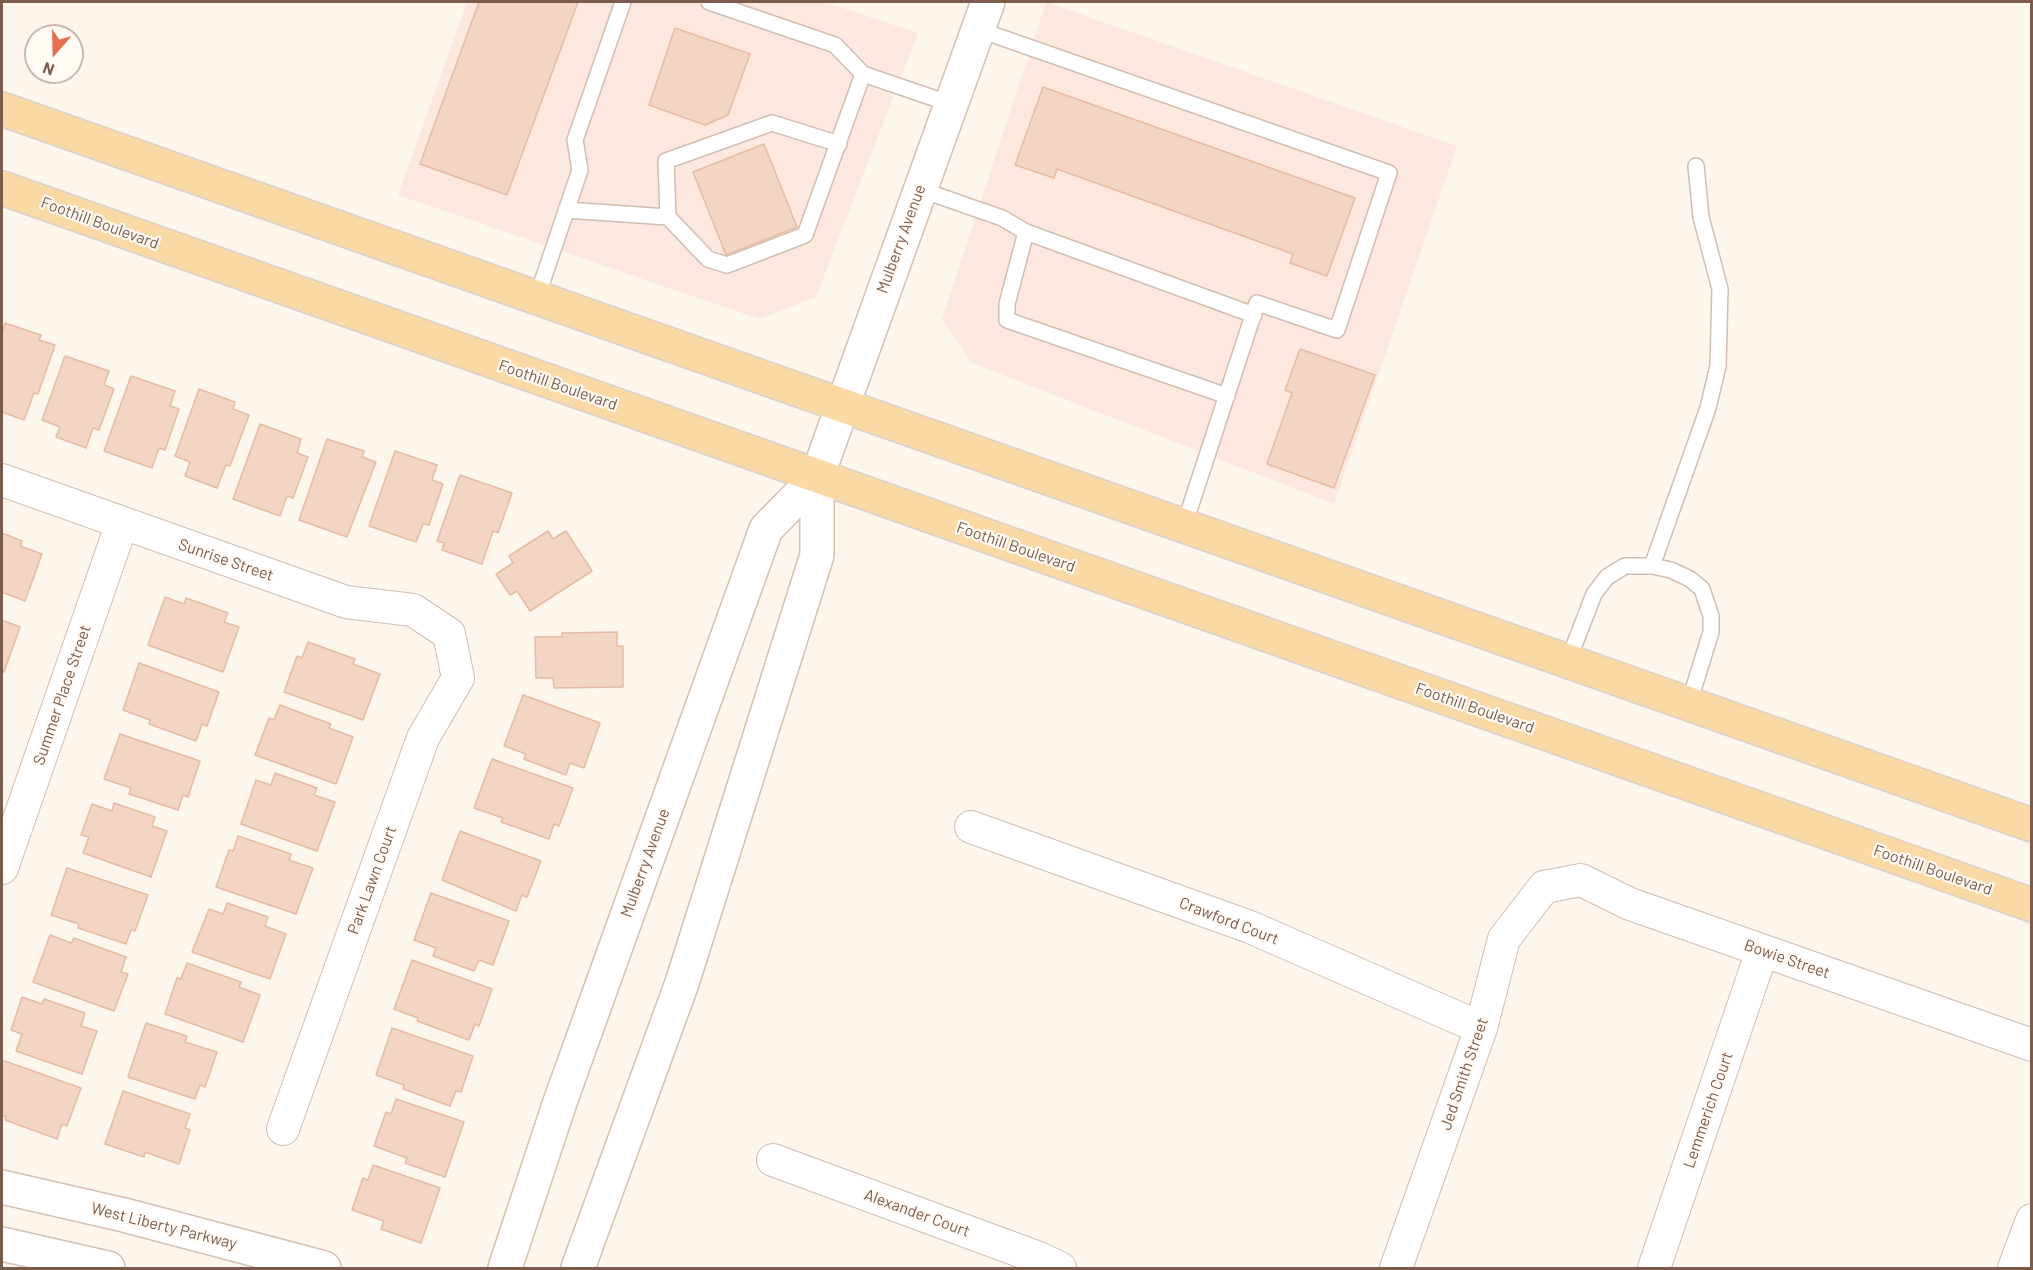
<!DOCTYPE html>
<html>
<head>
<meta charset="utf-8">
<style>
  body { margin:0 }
  #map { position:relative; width:2033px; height:1270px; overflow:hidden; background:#fdf6ec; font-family:Barlow,sans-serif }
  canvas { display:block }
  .frame { position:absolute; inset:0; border:3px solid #7a5c4d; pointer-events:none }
  .north { position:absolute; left:24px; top:24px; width:60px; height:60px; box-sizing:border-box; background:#fffaf3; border:2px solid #cabbb1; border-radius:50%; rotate:200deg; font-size:16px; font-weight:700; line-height:24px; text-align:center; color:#7a5c4d }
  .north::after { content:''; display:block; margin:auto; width:21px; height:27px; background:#e76f51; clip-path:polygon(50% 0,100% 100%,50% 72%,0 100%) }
</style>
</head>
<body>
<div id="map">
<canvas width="2033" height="1270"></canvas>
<div class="frame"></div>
<div class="north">N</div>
</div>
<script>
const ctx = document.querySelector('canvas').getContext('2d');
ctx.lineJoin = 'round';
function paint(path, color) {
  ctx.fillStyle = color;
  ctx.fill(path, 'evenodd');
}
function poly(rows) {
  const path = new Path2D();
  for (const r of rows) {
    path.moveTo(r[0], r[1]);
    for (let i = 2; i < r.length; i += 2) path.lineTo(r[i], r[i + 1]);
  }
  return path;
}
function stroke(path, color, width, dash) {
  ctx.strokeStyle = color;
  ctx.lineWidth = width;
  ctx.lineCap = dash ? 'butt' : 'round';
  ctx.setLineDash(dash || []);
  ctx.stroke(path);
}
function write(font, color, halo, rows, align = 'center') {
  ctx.font = font + ' Barlow,sans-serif';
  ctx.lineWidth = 4.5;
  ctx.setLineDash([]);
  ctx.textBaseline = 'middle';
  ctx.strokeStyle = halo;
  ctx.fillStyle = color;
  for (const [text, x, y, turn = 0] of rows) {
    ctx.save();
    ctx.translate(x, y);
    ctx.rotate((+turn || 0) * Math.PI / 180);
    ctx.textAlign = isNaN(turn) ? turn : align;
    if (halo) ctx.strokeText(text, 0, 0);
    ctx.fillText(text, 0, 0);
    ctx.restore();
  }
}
paint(poly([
  [467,2,825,2,918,33,816,297,759,319,398,195],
  [1046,2,1457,146,1334,504,972,363,942,319]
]), '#fde8e0');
const building = poly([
  [479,2,578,2,507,195,420,164,479,2],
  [675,28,750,54,728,115,705,125,649,105,675,28],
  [1043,87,1355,198,1327,276,1290,263,1293,254,1057,169,1054,178,1015,165,1043,87],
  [764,144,797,227,726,255,693,172,764,144],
  [5,323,41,335,39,340,55,345,38,394,34,393,24,420,2,412,2,334,5,323],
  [1300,349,1375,375,1334,488,1267,464,1292,393,1285,390,1300,349],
  [65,356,109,371,104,385,114,389,99,430,93,428,86,448,56,437,60,427,42,420,65,356],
  [131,376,175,391,170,406,179,409,165,450,159,448,152,468,104,451,131,376],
  [199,389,235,402,233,409,249,415,230,466,226,465,217,488,185,476,190,462,175,456,199,389],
  [260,424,301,439,297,453,308,457,293,498,287,496,280,516,233,499,260,424],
  [327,439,364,451,362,457,376,462,347,537,299,520,327,439],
  [395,451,437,465,432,480,443,484,429,525,423,524,416,542,369,526,395,451],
  [460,475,512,493,498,533,493,531,482,564,442,550,444,543,437,541,460,475],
  [548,531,553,539,566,531,592,571,530,611,517,591,510,595,496,574,513,563,509,556,548,531],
  [2,533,22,541,20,546,42,554,25,601,2,592,2,533],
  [165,597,184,604,186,598,228,613,224,622,239,627,223,672,148,645,165,597],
  [2,620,20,627,4,672,2,671,2,620],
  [617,632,617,646,623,646,623,687,554,688,553,678,536,678,535,637,562,637,562,633,617,632],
  [308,642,355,659,353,664,380,674,363,720,284,692,297,656,302,658,308,642],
  [139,663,219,692,207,726,202,724,196,741,149,724,150,720,123,710,139,663],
  [523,695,600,723,584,768,570,763,566,775,524,759,526,754,504,746,523,695],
  [280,705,331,724,329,728,353,737,336,784,255,755,269,718,274,720,280,705],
  [120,734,200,761,188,797,183,795,178,810,129,794,131,788,104,779,120,734],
  [492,759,573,788,559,826,554,824,549,839,501,822,503,818,474,808,492,759],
  [275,773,317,788,314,795,335,802,317,851,241,824,256,780,271,785,275,773],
  [114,803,155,817,152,826,167,831,151,877,83,853,89,837,81,835,92,804,112,811,114,803],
  [460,831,541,861,527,897,522,895,516,911,442,880,460,831],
  [238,836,291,854,289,860,313,868,296,914,216,887,229,850,233,851,238,836],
  [67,868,148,895,135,931,131,930,126,944,78,928,79,924,51,915,67,868],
  [431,893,509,921,493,965,479,960,474,971,433,956,436,948,414,940,431,893],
  [227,903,268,917,265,926,286,934,270,979,192,952,209,909,223,914,227,903],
  [50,935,71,943,74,938,126,957,121,972,128,974,114,1011,33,982,50,935],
  [412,960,492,989,479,1026,475,1024,469,1040,417,1021,418,1018,394,1009,412,960],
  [187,963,241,982,239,987,260,995,243,1042,165,1014,177,978,181,979,187,963],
  [22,997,42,1004,44,999,85,1013,81,1026,97,1031,82,1074,16,1051,22,1034,11,1030,22,997],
  [146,1023,187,1036,185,1042,217,1052,205,1087,200,1085,195,1099,128,1077,146,1023],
  [392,1028,473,1056,461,1092,456,1091,450,1106,403,1089,404,1085,376,1075,392,1028],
  [2,1060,81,1088,67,1126,62,1124,57,1139,5,1120,6,1117,2,1115,2,1060],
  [123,1091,190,1114,185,1128,190,1130,179,1164,145,1152,144,1157,105,1144,123,1091],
  [396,1099,464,1122,445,1177,405,1163,407,1158,374,1146,386,1112,391,1114,396,1099],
  [373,1165,440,1188,421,1243,381,1229,384,1221,352,1210,363,1178,368,1180,373,1165]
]);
paint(building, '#f3d5c3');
stroke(building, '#e6bba3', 1.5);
const lane = poly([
  [709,2,835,45,863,74],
  [977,29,1389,173,1337,330,1257,303,1184,526],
  [919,189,1002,218,1026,232],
  [566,210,668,217,708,259,727,265,805,235,863,74,951,104],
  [668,217,666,161,772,123,839,144],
  [537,297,580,170,575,140,623,2],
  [1227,396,1007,320,1007,304,1026,232,1254,315],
  [1652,566,1708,408,1718,366,1720,289,1701,217,1696,166],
  [1568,661,1594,594,1607,577,1625,566,1652,566,1671,570,1690,579,1702,589,1711,616,1711,632,1689,703]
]);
const street = poly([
  [2,480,346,602,413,610,449,634,458,678,423,738,283,1129],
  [971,827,1250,927,1481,1028],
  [2,868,122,523],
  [773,1160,1039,1258,1060,1268],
  [1396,1268,1481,1028,1504,939,1544,887,1581,880,1630,904,2032,1045],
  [1654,1268,1762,951],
  [2014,1268,2032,1220]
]);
const secondary = poly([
  [2,1187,124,1215,324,1268],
  [2,1244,108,1268],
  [505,1268,560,1102,766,529,817,477],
  [578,1268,682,983,817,555,817,477,988,2]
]);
const primary = poly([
  [2,109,2032,825],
  [2,188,2032,905]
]);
stroke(lane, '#d1beb0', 18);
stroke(street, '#d1beb0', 34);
stroke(secondary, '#d6c0b0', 36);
stroke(primary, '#dad1cd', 36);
stroke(lane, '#fff', 15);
stroke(street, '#fff', 32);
stroke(secondary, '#fff', 33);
stroke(primary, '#fbd9a5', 33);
write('16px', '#7a5c4d', '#fffaf3', [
  ["Foothill Boulevard",100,223,20],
  ["Mulberry Avenue",901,239,-70],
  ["Foothill Boulevard",558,385,19],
  ["Foothill Boulevard",1016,547,19],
  ["Sunrise Street",226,560,19],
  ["Summer Place Street",62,695,-71],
  ["Foothill Boulevard",1475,708,19],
  ["Mulberry Avenue",645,863,-70],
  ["Foothill Boulevard",1933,870,19],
  ["Park Lawn Court",372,880,-70],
  ["Crawford Court",1229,921,21],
  ["Bowie Street",1787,959,19],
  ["Jed Smith Street",1464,1074,-71],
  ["Lemmerich Court",1708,1110,-71],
  ["Alexander Court",917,1213,20],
  ["West Liberty Parkway",164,1226,14]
]);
</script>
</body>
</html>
